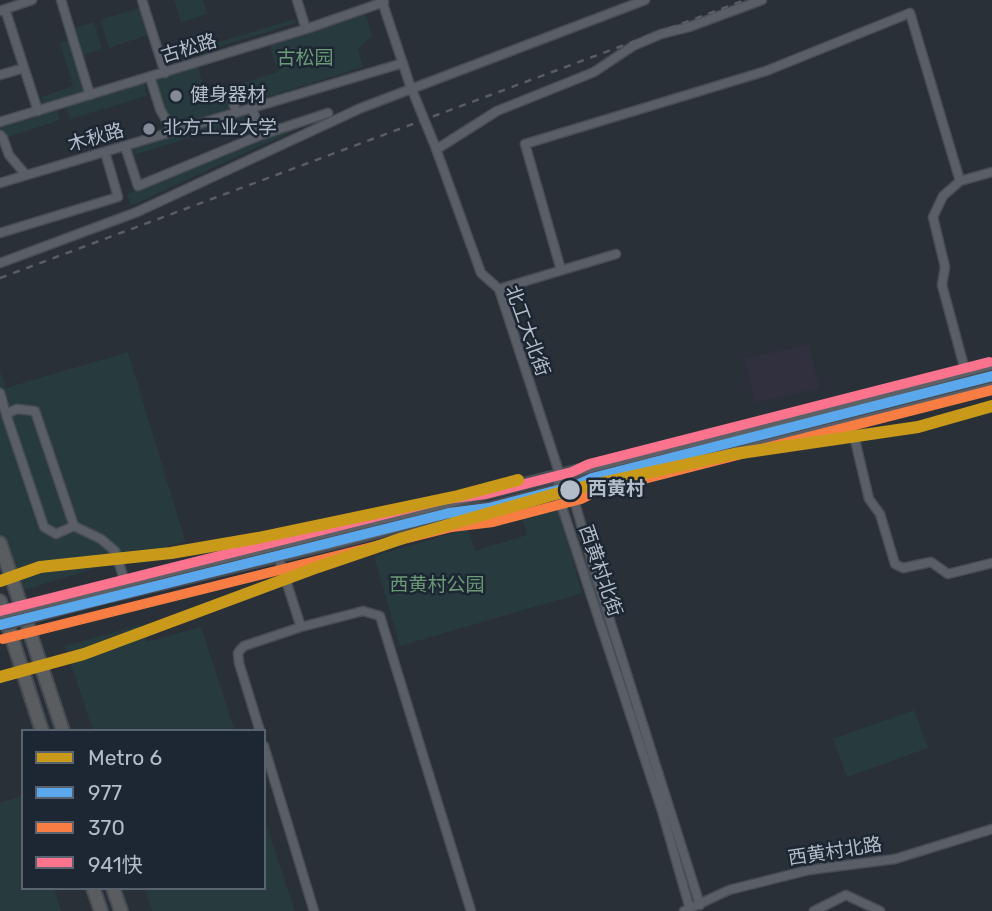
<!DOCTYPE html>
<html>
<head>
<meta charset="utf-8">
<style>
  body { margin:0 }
  #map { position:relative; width:992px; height:911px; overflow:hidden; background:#2a3038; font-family:Rubik,"Noto Sans SC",sans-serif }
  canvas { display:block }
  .legend { position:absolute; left:21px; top:729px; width:245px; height:161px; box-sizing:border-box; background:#1d2633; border:2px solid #59626f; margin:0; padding:9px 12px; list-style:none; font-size:21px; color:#b4bcc9 }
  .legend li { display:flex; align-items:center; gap:14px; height:35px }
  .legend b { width:35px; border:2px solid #59626f }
</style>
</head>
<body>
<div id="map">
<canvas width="992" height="911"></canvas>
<ul class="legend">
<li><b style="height:9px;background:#c99a1a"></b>Metro 6</li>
<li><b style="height:9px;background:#5aa8eb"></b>977</li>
<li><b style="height:9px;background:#f77d43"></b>370</li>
<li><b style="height:9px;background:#fc738d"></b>941快</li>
</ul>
</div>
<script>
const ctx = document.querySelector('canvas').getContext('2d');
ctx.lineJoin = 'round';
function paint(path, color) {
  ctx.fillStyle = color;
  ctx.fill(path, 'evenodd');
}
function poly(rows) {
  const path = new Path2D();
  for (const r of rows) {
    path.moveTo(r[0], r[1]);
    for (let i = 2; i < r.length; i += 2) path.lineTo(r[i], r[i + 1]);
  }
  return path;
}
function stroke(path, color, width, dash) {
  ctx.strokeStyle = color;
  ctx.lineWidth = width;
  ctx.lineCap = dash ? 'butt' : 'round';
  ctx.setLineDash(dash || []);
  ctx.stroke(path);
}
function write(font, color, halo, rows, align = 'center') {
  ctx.font = font + ' Rubik,"Noto Sans SC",sans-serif';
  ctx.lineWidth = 5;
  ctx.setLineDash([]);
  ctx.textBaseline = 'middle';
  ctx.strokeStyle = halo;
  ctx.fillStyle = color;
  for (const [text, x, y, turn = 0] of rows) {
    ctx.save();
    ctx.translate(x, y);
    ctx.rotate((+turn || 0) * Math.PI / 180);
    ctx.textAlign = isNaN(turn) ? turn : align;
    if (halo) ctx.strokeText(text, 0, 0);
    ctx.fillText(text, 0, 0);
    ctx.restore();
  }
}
paint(poly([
  [809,344,819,388,755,403,745,359]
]), '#31303e');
paint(poly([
  [174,0,203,0,207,14,181,22],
  [139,8,148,35,109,48,100,20],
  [366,15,372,36,358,49,363,67,174,126,164,109,155,79,197,66,206,94,278,72,269,44],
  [295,19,296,23,170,62,169,57],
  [94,22,102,49,83,55,75,28],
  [70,40,86,92,44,105,41,97,73,86,60,43],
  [144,83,147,96,70,119,66,106],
  [56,108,60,120,8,137,0,129,0,126],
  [249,112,251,119,134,155,132,148],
  [325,117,269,142,130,206,127,194,261,138],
  [128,352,185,541,17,592,0,535,0,371,6,388],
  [557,504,582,593,400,646,374,556,468,529,475,551,527,535,521,514],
  [140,625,147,642,201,627,235,731,93,731,65,646],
  [914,710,928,748,847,777,833,739],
  [23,795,23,888,54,888,61,911,0,911,0,803],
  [264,818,295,911,152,911,145,888,264,888]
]), '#273a3e');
const minor = poly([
  [61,0,90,95],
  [142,0,165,73],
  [297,0,306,29],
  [383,4,410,85,435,146,481,273,499,289,560,475,570,486,598,583,700,905],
  [5,9,38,111],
  [0,11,32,0],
  [0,75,24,68],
  [150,77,160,109,173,132],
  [232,97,236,112],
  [252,108,261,135],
  [0,122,306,29,384,2],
  [0,135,3,138,9,155,26,175],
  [125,146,138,186,261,135,328,113],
  [437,149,497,111,594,72,633,46,661,34,689,27,762,0],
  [960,181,943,196,933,217,945,267,942,285,965,370],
  [0,183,403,63],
  [0,233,118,197,105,152],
  [0,263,137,212,361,108,645,0],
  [561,270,525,144,766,71,910,13,960,181,992,172],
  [499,289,616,254],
  [0,393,6,414],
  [851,423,869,499,880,514,895,564,903,568,931,562,948,574,992,563],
  [560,475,557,489,561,504,662,811,690,909],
  [580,485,603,485,992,387],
  [74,526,56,534,44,527,6,414,17,409,35,411,74,526,101,539,115,551,125,582],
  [278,556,301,627],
  [260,731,239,663,238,653,240,650,244,646,301,627,363,611,380,616,471,911],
  [264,746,314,911],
  [684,911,729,890,809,870,895,859,992,829],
  [814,911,846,895,880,911]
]);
const major = poly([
  [95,590,838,406,992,364],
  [99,599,343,541,449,513,489,508,577,485,592,478,992,376]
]);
const highway = poly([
  [0,543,63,731],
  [0,601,42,731],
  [93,888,101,911],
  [113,888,121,911]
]);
stroke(minor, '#484c53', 11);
stroke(major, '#484c55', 14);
stroke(highway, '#474c53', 16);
stroke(minor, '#5a5e66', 8);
stroke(major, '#5c6168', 10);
stroke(highway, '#5a5d60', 12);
stroke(poly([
  [0,278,745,0]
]), '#595d64', 2.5, [7, 7]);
const majorBridge = poly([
  [0,614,95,590],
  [0,625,99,599]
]);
stroke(majorBridge, '#484c55', 14, []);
stroke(majorBridge, '#5c6168', 10);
stroke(poly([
  [0,625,449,513,489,508,577,485,592,478,992,376]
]), '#5aa8eb', 10);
stroke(poly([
  [3,639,452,527,493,522,581,499,597,491,992,390]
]), '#f77d43', 10);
stroke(poly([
  [0,611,446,499,486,494,572,472,589,464,989,362]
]), '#fc738d', 10);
stroke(poly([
  [0,581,40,567,171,553,258,538,458,496,518,480],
  [0,677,84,654,318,567,403,538,569,490,734,454,918,427,992,406]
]), '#c99a1a', 12);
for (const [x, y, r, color] of [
  [176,96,7,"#848b96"],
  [149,129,7,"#848b96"],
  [570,490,11,"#b4bcc9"]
]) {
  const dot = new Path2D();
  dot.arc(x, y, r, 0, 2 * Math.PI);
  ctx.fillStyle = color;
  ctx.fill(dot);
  stroke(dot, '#1d2633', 2.5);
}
write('19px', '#b4bcc9', '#1d2633', [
  ["古松路",189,49,-17],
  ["木秋路",96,138,-16],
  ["北工大北街",527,331,70],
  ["西黄村北街",600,571,71],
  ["西黄村北路",835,852,-9]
]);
write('19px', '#6b9a76', '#1d2633', [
  ["古松园",305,59],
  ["西黄村公园",437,586]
]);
write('19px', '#b4bcc9', '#1d2633', [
  ["健身器材",190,96],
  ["北方工业大学",163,129]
], 'left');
write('bold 19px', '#b4bcc9', '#1d2633', [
  ["西黄村",588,490]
], 'left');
</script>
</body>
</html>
